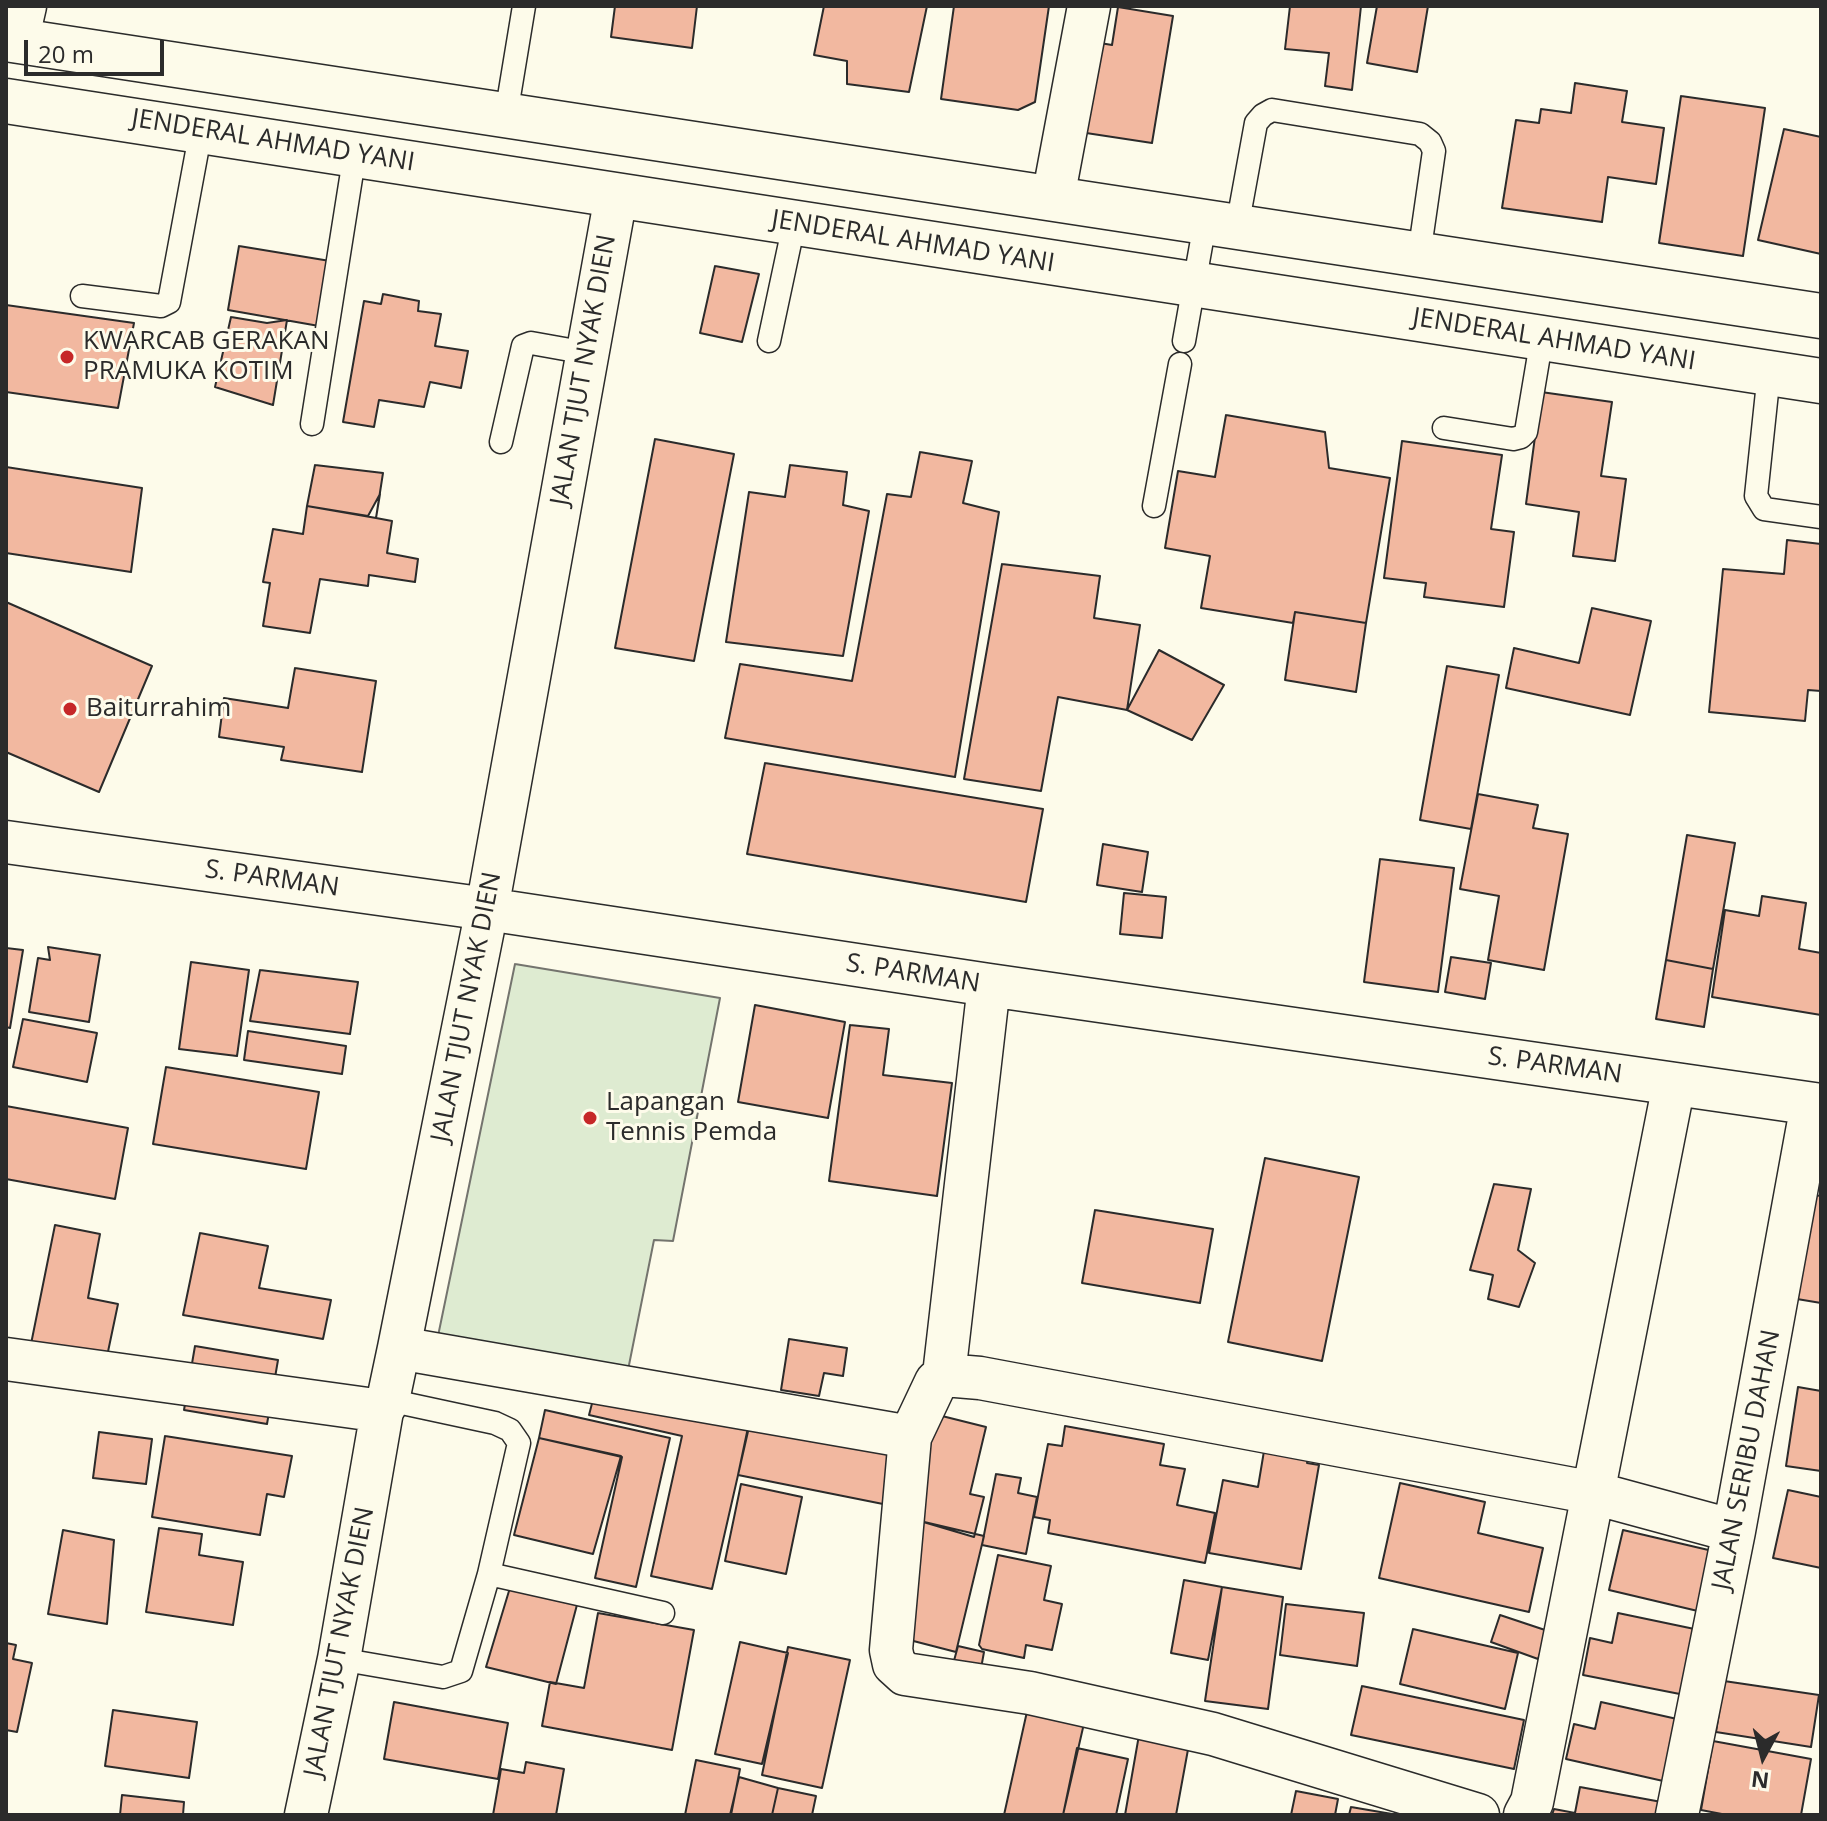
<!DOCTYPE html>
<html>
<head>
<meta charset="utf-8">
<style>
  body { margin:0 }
  #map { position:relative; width:1827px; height:1821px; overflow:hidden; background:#fdfbea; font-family:"Open Sans",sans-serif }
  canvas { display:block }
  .frame { position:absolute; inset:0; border:8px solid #2b2b2b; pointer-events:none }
  .north { position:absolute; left:1723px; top:1717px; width:80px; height:80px; -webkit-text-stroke:6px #fdfbea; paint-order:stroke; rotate:187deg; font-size:22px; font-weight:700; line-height:32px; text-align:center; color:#2b2b2b }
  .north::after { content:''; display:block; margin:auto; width:28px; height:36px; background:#2b2b2b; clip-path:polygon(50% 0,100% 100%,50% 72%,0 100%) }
  .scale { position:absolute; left:24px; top:40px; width:140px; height:36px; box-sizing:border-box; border:4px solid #2b2b2b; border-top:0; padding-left:10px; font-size:24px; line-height:28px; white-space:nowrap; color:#2b2b2b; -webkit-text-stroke:6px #fdfbea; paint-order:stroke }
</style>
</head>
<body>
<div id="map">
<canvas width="1827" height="1821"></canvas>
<div class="frame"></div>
<div class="north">N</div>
<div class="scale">20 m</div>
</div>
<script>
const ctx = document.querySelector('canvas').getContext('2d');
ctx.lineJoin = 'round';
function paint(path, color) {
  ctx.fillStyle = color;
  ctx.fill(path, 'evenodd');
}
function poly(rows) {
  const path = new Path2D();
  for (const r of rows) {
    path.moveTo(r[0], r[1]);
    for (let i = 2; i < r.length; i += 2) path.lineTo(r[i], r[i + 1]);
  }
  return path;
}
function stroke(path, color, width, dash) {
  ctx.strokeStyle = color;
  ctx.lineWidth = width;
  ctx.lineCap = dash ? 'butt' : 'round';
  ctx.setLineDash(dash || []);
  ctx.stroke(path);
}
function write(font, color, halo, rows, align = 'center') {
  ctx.font = font + ' "Open Sans",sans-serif';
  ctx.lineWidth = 6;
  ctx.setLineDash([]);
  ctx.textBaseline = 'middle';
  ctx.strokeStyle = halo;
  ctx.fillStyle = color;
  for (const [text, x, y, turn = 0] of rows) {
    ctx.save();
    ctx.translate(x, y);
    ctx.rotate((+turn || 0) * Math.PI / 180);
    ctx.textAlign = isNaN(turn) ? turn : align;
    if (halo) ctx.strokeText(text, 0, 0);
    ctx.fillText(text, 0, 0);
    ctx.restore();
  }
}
const green = poly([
  [515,964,720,998,673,1241,654,1240,628,1370,438,1336,515,964]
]);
paint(green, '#deebd1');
stroke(green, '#74746e', 2);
const building = poly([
  [615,6,697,6,692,48,611,37,615,6],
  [824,6,927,6,909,92,847,84,847,61,814,55,824,6],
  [954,6,1049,6,1035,102,1018,110,941,99,954,6],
  [1290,6,1361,6,1352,90,1325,86,1329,53,1285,49,1290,6],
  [1377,6,1428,6,1417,72,1367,63,1377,6],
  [1118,7,1173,16,1152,143,1073,131,1088,41,1112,45,1118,7],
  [1575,83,1627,91,1622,122,1664,128,1656,184,1608,177,1602,222,1502,208,1516,120,1539,123,1541,109,1571,113,1575,83],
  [1681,96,1765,108,1743,256,1659,243,1681,96],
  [1784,129,1821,137,1821,254,1758,240,1784,129],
  [239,246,330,261,319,326,228,310,239,246],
  [715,266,759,274,742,342,700,333,715,266],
  [383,294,419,301,418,311,441,314,435,346,468,351,461,388,430,382,424,407,379,400,374,427,343,422,364,301,381,304,383,294],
  [6,305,134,323,118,408,6,392,6,305],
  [231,317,267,323,287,320,273,405,215,387,231,317],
  [1541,392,1612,402,1601,476,1626,479,1615,561,1573,556,1579,512,1526,504,1541,392],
  [1226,415,1325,432,1329,468,1390,478,1366,623,1295,612,1293,623,1201,608,1210,556,1165,548,1178,471,1215,477,1226,415],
  [655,439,734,454,694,661,615,648,655,439],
  [1402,441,1502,455,1491,529,1514,532,1504,607,1424,597,1426,583,1384,578,1402,441],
  [920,452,972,461,963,503,999,512,955,777,725,738,740,664,852,681,887,494,911,497,920,452],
  [315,465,383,473,376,518,307,506,315,465],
  [790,465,847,472,843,505,869,511,843,656,726,642,749,492,785,497,790,465],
  [6,467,142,488,131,572,6,553,6,467],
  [380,494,376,518,392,521,387,553,418,559,415,582,369,575,368,586,320,579,310,633,263,626,270,583,263,582,273,529,303,534,307,506,368,516,380,494],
  [1787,540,1821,544,1821,540,1821,691,1808,690,1805,721,1709,712,1723,569,1784,574,1787,540],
  [1002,564,1100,576,1094,618,1140,625,1127,710,1058,697,1041,791,964,779,1002,564],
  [6,602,152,666,99,792,6,752,6,602],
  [1592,608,1651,621,1630,715,1506,688,1514,648,1579,663,1592,608],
  [1295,612,1366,623,1356,692,1285,680,1295,612],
  [1159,650,1224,685,1192,740,1127,710,1159,650],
  [1447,666,1499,675,1471,829,1420,820,1447,666],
  [295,668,376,681,362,772,281,760,284,747,219,737,224,698,288,708,295,668],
  [765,763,1043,809,1026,902,747,854,765,763],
  [1478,794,1538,805,1533,828,1568,834,1544,970,1488,960,1499,896,1460,889,1478,794],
  [1687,835,1735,843,1713,969,1666,960,1687,835],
  [1103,844,1148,852,1142,892,1097,885,1103,844],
  [1380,859,1454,868,1438,992,1364,982,1380,859],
  [1124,893,1166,897,1162,938,1120,934,1124,893],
  [1762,896,1806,903,1799,949,1821,953,1821,1015,1712,997,1725,910,1759,916,1762,896],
  [48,947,100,955,89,1022,29,1012,38,958,50,960,48,947],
  [6,948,23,950,10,1028,6,1027,6,948],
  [1451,957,1491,963,1485,999,1445,992,1451,957],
  [1666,960,1713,969,1704,1027,1656,1019,1666,960],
  [191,962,249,970,237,1056,179,1049,191,962],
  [260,970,358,982,350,1034,250,1021,260,970],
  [755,1005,845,1022,828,1118,738,1102,755,1005],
  [23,1019,97,1033,87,1082,13,1067,23,1019],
  [850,1025,889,1029,883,1075,952,1083,937,1196,829,1181,850,1025],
  [248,1031,346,1046,342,1074,244,1060,248,1031],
  [166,1067,319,1092,306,1169,153,1144,166,1067],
  [6,1106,128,1128,115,1199,6,1179,6,1106],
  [1265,1158,1359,1177,1322,1361,1228,1342,1265,1158],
  [1494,1184,1531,1189,1518,1250,1535,1263,1519,1307,1488,1299,1493,1275,1470,1270,1494,1184],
  [1814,1195,1821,1196,1821,1303,1797,1299,1814,1195],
  [1095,1210,1213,1229,1200,1303,1082,1283,1095,1210],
  [55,1225,100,1234,88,1298,118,1304,101,1385,31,1344,55,1225],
  [200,1233,268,1246,259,1288,331,1300,323,1339,183,1315,200,1233],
  [789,1339,847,1348,843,1376,824,1373,819,1396,781,1390,789,1339],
  [195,1346,278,1360,267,1424,184,1410,195,1346],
  [1798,1387,1821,1391,1821,1471,1786,1466,1798,1387],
  [595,1392,749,1427,712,1589,651,1576,682,1436,589,1415,595,1392],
  [545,1410,670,1438,636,1587,595,1578,622,1457,539,1438,545,1410],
  [934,1414,986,1427,970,1494,984,1497,974,1537,920,1521,934,1414],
  [750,1418,895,1447,883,1504,738,1475,750,1418],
  [1065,1426,1164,1444,1160,1465,1185,1469,1177,1505,1215,1513,1205,1563,1048,1533,1050,1520,1034,1517,1048,1444,1062,1446,1065,1426],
  [99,1432,152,1439,146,1484,93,1478,99,1432],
  [165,1436,292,1456,284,1497,267,1494,260,1535,152,1517,165,1436],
  [539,1438,621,1456,593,1554,514,1535,539,1438],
  [1265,1445,1309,1453,1307,1463,1319,1465,1301,1569,1209,1553,1223,1480,1258,1487,1265,1445],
  [996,1474,1021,1478,1018,1493,1037,1497,1026,1554,982,1545,996,1474],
  [1400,1483,1485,1502,1478,1533,1543,1548,1529,1612,1379,1578,1400,1483],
  [741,1484,802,1497,786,1574,725,1561,741,1484],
  [1788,1490,1821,1497,1821,1568,1773,1558,1788,1490],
  [920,1521,984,1536,956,1652,894,1636,920,1521],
  [159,1528,202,1534,199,1555,243,1562,233,1625,146,1612,159,1528],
  [63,1530,114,1540,107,1624,48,1614,63,1530],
  [1623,1530,1717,1552,1702,1612,1609,1590,1623,1530],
  [998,1555,1051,1566,1044,1600,1062,1604,1052,1650,1026,1645,1024,1658,982,1649,979,1645,998,1555],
  [1184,1580,1222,1587,1208,1660,1171,1653,1184,1580],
  [512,1581,578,1601,556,1684,486,1667,512,1581],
  [1222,1587,1283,1597,1268,1709,1205,1701,1222,1587],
  [1286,1604,1364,1613,1357,1666,1280,1655,1286,1604],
  [598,1613,694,1630,672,1750,542,1726,550,1682,584,1688,598,1613],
  [1618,1613,1704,1631,1690,1696,1583,1675,1590,1638,1612,1643,1618,1613],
  [1500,1615,1548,1631,1538,1659,1491,1642,1500,1615],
  [1413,1629,1518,1653,1505,1709,1400,1684,1413,1629],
  [740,1642,788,1653,762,1764,715,1754,740,1642],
  [6,1643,16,1645,13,1659,32,1663,17,1732,6,1730,6,1643],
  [958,1646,984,1652,980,1674,952,1668,958,1646],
  [788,1647,850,1660,822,1788,762,1775,788,1647],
  [1724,1681,1819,1695,1811,1747,1716,1732,1724,1681],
  [1362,1686,1524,1720,1514,1769,1351,1735,1362,1686],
  [394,1702,508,1723,498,1779,384,1759,394,1702],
  [1601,1702,1686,1721,1672,1783,1566,1759,1574,1724,1595,1729,1601,1702],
  [1028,1707,1085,1719,1063,1815,1004,1815,1028,1707],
  [113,1710,197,1722,189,1778,105,1766,113,1710],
  [1139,1735,1189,1744,1176,1815,1125,1815,1139,1735],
  [1713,1741,1811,1759,1801,1815,1727,1815,1701,1810,1713,1741],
  [1077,1748,1128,1759,1116,1815,1063,1815,1077,1748],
  [696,1760,740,1769,731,1815,685,1815,696,1760],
  [526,1762,564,1769,556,1815,493,1815,501,1769,524,1773,526,1762],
  [739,1777,778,1788,772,1815,730,1815,739,1777],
  [1580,1787,1667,1803,1665,1815,1552,1815,1554,1809,1575,1813,1580,1787],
  [778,1788,816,1796,812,1815,772,1815,778,1788],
  [1296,1791,1338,1799,1335,1815,1291,1815,1296,1791],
  [122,1795,184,1802,183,1815,120,1815,122,1795],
  [1351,1807,1392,1814,1392,1815,1349,1815,1351,1807]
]);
paint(building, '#f2b8a0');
stroke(building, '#2b2b2b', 2);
const service = poly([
  [506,115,524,6],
  [1237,227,1256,123,1263,115,1272,110,1420,134,1430,142,1434,151,1419,255],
  [82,296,161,306,169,302,201,130],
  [769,341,794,224],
  [1184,341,1205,223],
  [1769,373,1756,496,1764,509,1821,517],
  [312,424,355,153],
  [1444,428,1513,439,1521,437,1526,432,1542,337],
  [501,442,523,346,531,343,587,353],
  [1154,506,1180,364],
  [489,1574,663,1613],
  [339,1659,443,1677,461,1671,489,1574,519,1443,510,1430,495,1423,388,1400]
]);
const minor = poly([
  [17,41,25,6],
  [1053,198,1089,6],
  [6,842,487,909,989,985,1821,1105],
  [399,1348,910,1437,936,1382,944,1375,980,1378,1594,1493,1734,1531],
  [6,1359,382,1411],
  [944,1375,989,985],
  [910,1437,891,1650,894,1664,905,1674,1030,1693,1213,1734,1478,1815],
  [306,1815,339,1659,382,1411,388,1400,399,1348,487,909,616,196],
  [1525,1815,1532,1802,1674,1084],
  [1677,1815,1734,1531,1812,1104]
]);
const trunk = poly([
  [6,39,1821,316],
  [6,101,1821,381]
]);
stroke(service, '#2b2b2b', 25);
stroke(minor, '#2b2b2b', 45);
stroke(trunk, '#2b2b2b', 47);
stroke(service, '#fdfbea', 22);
stroke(minor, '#fdfbea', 42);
stroke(trunk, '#fdfbea', 44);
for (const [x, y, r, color] of [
  [67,357,8,"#c62828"],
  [70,709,8,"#c62828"],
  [590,1118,8,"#c62828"]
]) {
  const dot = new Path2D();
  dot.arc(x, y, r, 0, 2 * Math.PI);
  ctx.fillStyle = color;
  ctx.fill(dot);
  stroke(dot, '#fdfbea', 3);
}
write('26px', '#2b2b2b', '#fdfbea', [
  ["JENDERAL AHMAD YANI",273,141,9],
  ["JENDERAL AHMAD YANI",913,242,9],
  ["JENDERAL AHMAD YANI",1554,340,9],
  ["JALAN TJUT NYAK DIEN",584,370,-80],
  ["S. PARMAN",272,879,8],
  ["S. PARMAN",913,974,9],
  ["JALAN TJUT NYAK DIEN",467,1007,-79],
  ["S. PARMAN",1555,1066,8],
  ["JALAN SERIBU DAHAN",1747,1460,-79],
  ["JALAN TJUT NYAK DIEN",340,1642,-79]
]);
write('26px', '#2b2b2b', '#fdfbea', [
  ["KWARCAB GERAKAN",83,342],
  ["PRAMUKA KOTIM",83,372],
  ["Baiturrahim",86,709],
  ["Lapangan",606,1103],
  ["Tennis Pemda",606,1133]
], 'left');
</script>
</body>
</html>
